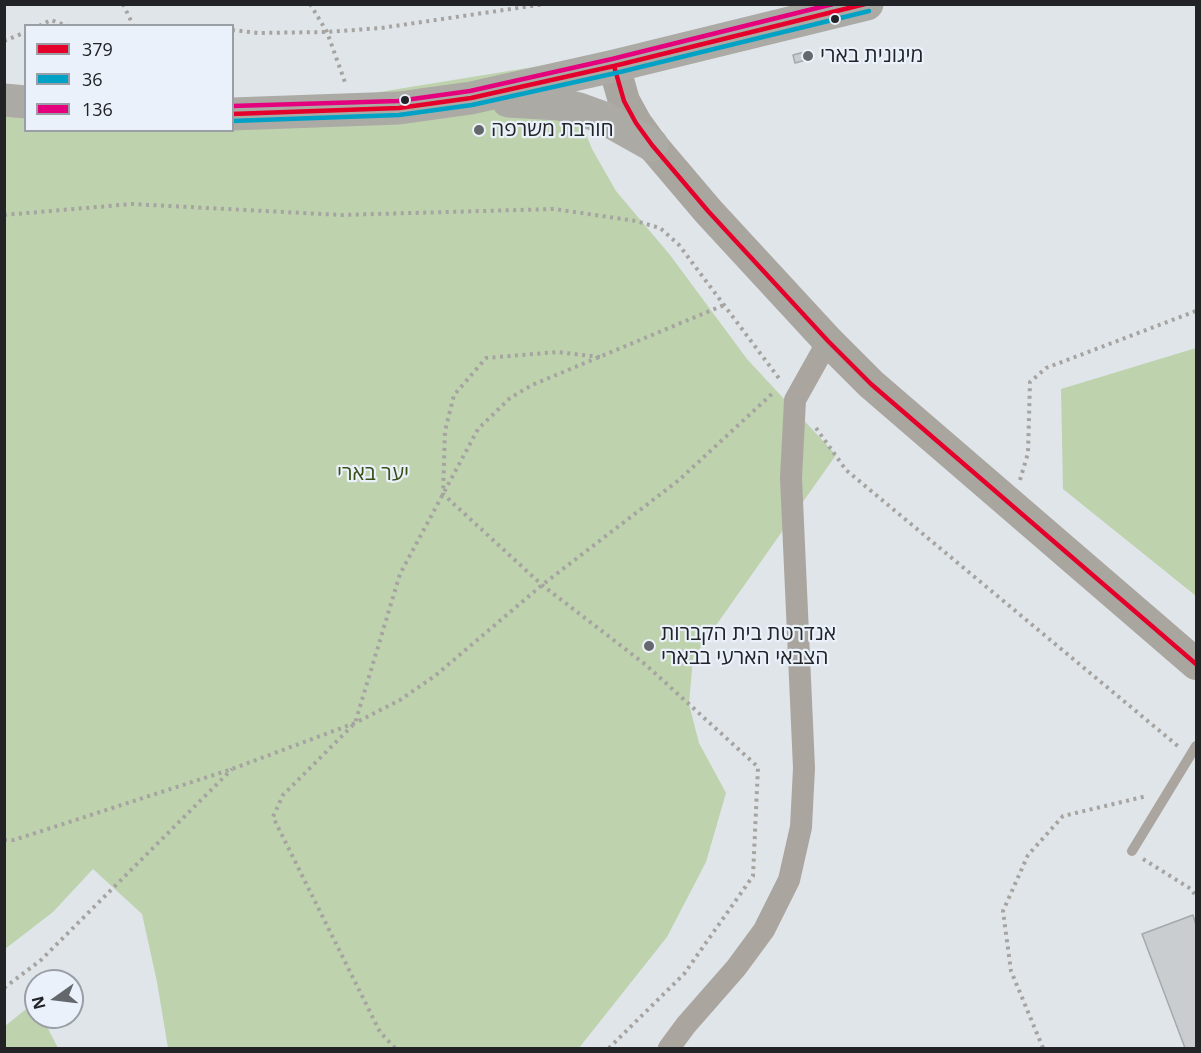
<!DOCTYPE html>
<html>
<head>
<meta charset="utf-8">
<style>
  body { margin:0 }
  #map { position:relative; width:1201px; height:1053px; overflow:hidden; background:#e0e5ea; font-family:"Open Sans",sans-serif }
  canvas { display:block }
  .frame { position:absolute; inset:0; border:6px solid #212327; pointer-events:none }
  .legend { position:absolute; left:24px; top:24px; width:210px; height:108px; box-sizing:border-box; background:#eaf1fa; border:2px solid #9a9fa6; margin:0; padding:8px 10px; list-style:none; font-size:18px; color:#212327 }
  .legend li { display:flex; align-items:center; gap:12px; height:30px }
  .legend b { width:30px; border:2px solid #9a9fa6 }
  .north { position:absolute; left:24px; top:969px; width:60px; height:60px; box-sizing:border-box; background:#eaf1fa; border:2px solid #9a9fa6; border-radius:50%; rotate:256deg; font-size:16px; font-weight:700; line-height:24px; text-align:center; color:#212327 }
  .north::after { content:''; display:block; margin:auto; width:21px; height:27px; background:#64676b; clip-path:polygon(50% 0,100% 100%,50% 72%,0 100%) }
</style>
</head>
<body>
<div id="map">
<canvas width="1201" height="1053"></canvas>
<div class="frame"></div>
<ul class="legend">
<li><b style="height:8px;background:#e4002b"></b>379</li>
<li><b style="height:8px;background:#02a2c6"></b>36</li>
<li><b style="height:8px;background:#e5007d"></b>136</li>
</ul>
<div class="north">N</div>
</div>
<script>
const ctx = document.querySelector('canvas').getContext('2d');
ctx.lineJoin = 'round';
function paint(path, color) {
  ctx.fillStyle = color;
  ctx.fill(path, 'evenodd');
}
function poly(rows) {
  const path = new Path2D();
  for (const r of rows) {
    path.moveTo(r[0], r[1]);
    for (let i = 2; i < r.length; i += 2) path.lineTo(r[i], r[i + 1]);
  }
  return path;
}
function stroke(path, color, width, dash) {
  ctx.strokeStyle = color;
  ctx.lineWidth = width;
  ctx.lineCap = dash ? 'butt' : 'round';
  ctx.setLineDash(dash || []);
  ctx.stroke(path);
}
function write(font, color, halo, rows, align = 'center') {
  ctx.font = font + ' "Open Sans","Noto Sans Hebrew",sans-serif';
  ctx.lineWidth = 4.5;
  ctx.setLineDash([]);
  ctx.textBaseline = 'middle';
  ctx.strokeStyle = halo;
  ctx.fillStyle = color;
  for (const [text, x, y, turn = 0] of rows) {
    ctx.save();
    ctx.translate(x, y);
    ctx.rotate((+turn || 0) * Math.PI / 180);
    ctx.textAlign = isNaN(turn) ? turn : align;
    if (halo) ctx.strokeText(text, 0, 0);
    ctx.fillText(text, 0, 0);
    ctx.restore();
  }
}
paint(poly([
  [558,63,592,149,616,191,670,255,747,359,836,455,693,658,689,704,699,743,726,793,706,862,667,937,579,1048,168,1048,157,982,142,914,93,869,53,912,5,949,4,91,25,93,26,130,232,130,233,99,355,96],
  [1196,348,1196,596,1063,489,1061,389],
  [35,1002,36,1017,42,1017,58,1048,5,1048,5,1026]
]), '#bed2ae');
const building = poly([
  [808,51,810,59,795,63,793,55,808,51],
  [1193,915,1196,925,1196,1048,1185,1048,1142,934,1193,915]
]);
paint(building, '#c9cdd0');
stroke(building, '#a5a8ac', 1.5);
stroke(poly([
  [123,4,133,25],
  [310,4,327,32,346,85],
  [39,26,51,20,68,26],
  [133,26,201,26],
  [232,30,258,33,327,32,381,28,545,4],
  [4,41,26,32],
  [4,215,132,204,341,215,554,209,636,221,660,228,679,245,781,381],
  [600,357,557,352,486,358,454,395,445,431,443,494,542,585,646,665,758,767,753,876,684,974,609,1048],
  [816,428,846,470,1179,747],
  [1020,480,1028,453,1030,382,1046,368,1196,311],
  [4,840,14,840,232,769,355,723,400,700,436,675,542,585,679,480,774,392],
  [1143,859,1191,889,1196,896],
  [4,988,41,960,232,769],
  [395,1048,380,1032,273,817,283,795,355,723,400,574,478,429,510,398,532,385,724,305],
  [1043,1048,1011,971,1003,911,1028,855,1063,816,1147,796]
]), '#a6a4a0', 4, [3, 4.5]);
stroke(poly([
  [1132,851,1196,746]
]), '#aaa69f', 10);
stroke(poly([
  [669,1048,686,1025,736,968,764,930,789,880,801,827,804,768,791,478,795,400,828,341]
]), '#aaa69f', 22);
stroke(poly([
  [614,66,624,101,636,123,652,145,708,211,828,341,871,384,1196,664]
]), '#a9a59f', 32);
stroke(poly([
  [4,100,26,102],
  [508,101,559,104,579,109,604,118,652,145],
  [232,114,399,108,471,98,614,66,867,4]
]), '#abaaa4', 33);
stroke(poly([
  [614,66,624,101,636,123,652,145,708,211,828,341,871,384,1196,664],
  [232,114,399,108,471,98,614,66,865,4]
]), '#e4002b', 4.5);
stroke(poly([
  [232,121,399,115,472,105,616,73,869,11]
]), '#02a2c6', 4.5);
stroke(poly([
  [232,106,398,101,470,91,612,59,833,4]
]), '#e5007d', 4.5);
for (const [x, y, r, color] of [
  [835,19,5,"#212327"],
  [808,56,6,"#64676b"],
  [405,100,5,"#212327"],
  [479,130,6,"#64676b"],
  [649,646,6,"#64676b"]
]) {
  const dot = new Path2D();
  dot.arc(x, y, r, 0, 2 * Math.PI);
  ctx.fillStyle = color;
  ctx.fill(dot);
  stroke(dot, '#eaf1fa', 2);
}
write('21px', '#212327', '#eaf1fa', [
  ["מיגונית בארי",820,56],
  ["חורבת משרפה",491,130],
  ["אנדרטת בית הקברות",661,634],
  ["הצבאי הארעי בבארי",661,658]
], 'left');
write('21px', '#394f16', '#eaf1fa', [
  ["יער בארי",373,474]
]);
</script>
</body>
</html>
